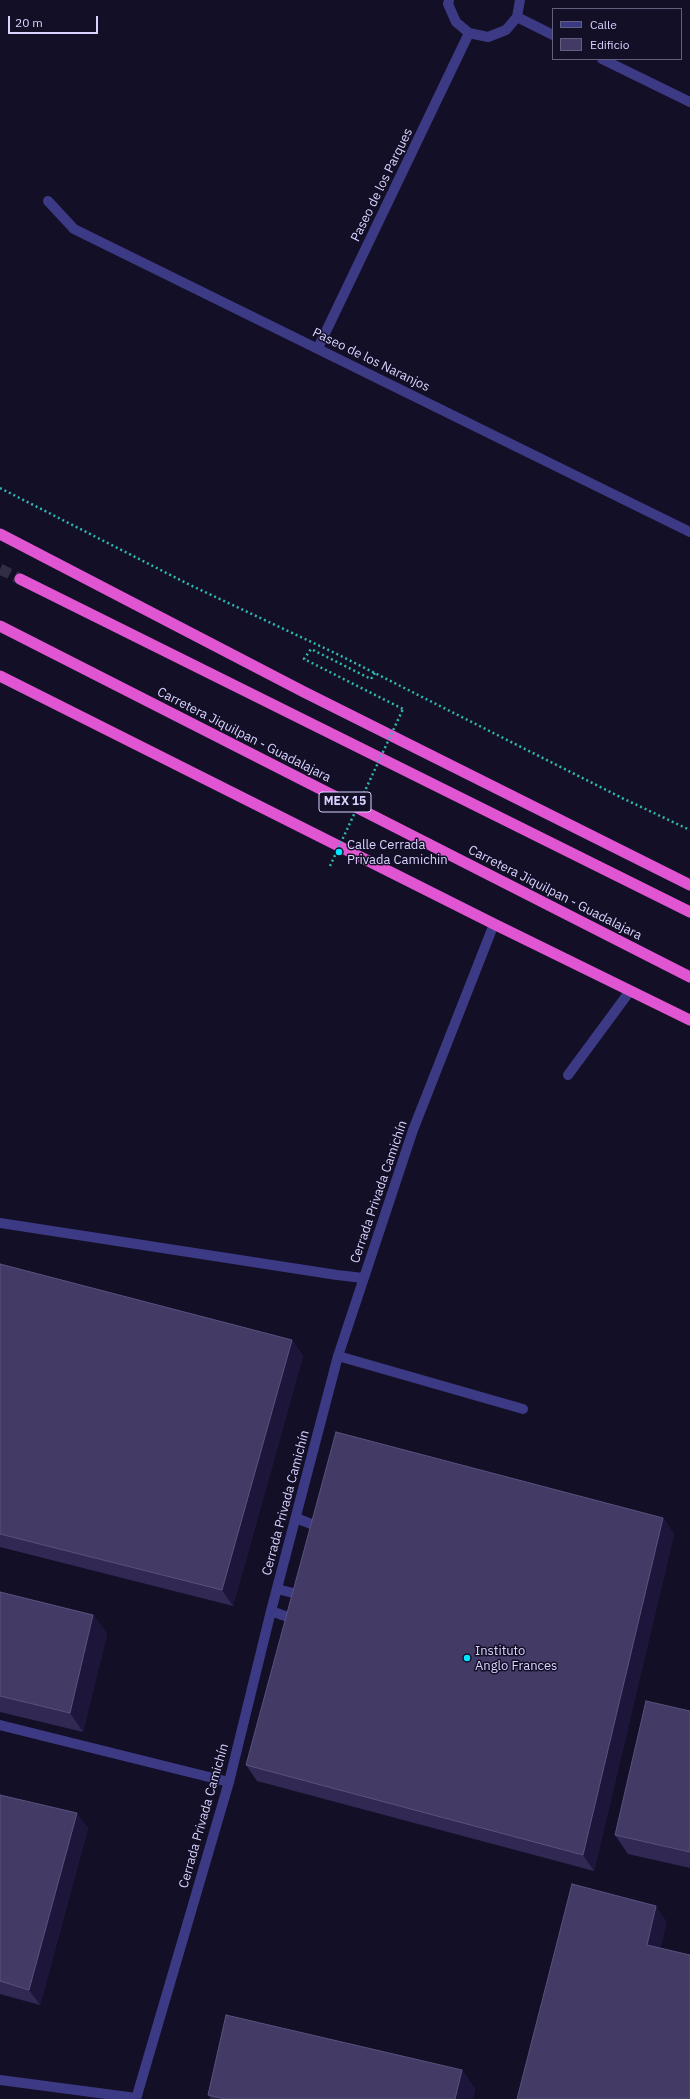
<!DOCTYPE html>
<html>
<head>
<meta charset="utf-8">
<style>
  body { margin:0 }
  #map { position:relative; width:690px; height:2099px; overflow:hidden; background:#130f26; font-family:"IBM Plex Sans",sans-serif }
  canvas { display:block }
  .legend { position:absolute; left:552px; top:8px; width:130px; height:52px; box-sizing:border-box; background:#130f26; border:1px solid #625e7d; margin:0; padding:5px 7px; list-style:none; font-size:12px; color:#d9d4ff }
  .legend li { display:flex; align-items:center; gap:8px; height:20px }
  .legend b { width:20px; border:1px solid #625e7d }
  .scale { position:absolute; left:8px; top:16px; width:90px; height:18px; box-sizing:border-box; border:2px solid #d9d4ff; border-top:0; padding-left:5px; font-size:12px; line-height:14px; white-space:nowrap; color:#d9d4ff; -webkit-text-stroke:3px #130f26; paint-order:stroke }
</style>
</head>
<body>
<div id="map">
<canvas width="690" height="2099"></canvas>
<ul class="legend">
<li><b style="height:5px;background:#3d3a85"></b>Calle</li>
<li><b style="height:11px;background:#433a66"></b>Edificio</li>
</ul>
<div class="scale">20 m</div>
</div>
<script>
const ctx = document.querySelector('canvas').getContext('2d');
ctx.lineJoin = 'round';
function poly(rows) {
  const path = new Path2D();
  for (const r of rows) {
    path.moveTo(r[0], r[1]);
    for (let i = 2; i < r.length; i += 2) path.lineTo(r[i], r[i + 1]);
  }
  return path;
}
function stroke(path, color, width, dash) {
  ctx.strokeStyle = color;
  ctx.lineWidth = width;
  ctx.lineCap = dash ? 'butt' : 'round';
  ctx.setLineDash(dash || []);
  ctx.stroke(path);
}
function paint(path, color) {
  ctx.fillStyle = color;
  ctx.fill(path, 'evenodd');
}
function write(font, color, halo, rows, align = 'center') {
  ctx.font = font + ' "IBM Plex Sans",sans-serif';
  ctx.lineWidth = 3;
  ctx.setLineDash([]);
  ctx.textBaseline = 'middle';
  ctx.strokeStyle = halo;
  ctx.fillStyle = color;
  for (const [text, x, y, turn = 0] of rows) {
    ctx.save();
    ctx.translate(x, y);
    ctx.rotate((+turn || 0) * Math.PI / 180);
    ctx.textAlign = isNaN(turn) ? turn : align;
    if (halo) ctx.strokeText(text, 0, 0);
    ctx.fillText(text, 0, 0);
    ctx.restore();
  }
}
stroke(poly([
  [0,569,20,579]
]), '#312d47', 11, [11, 5.5]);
stroke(poly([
  [0,488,190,585,337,654,622,798,690,830],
  [375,673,371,679,311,649,304,659,403,709]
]), '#2fb8b0', 2.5, [2, 3]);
stroke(poly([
  [568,1075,630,991],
  [0,1223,337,1275,363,1278],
  [338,1356,523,1409],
  [296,1518,324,1529],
  [277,1589,305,1596],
  [271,1611,299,1621],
  [0,1725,229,1782],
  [0,2080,136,2098],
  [136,2099,229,1782,271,1611,338,1356,413,1130,494,924]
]), '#3d3a85', 10);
stroke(poly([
  [449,0,448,4,456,22,469,33,488,37,506,30,517,17,520,0],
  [517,17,553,35],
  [602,59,690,102],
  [48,201,74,229,690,532],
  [318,348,469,33]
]), '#3d3a85', 10);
stroke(poly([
  [0,534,304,692,690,885],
  [20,579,690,912],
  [0,626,690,977],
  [0,676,494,924,690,1020]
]), '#e055d1', 11);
stroke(poly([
  [330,866,403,709]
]), '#2fb8b0', 2.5, [2, 3]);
paint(poly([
  [0,1264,292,1340,303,1356,233,1606,0,1547],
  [663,1518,674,1534,594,1871,257,1781,246,1765],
  [0,1592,93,1615,107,1634,83,1732,0,1712],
  [690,1711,690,1868,628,1854,615,1835],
  [0,1795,88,1828,40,2005,0,1994],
  [462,2070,475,2089,473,2099,211,2099,208,2095]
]), '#312854');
paint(poly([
  [292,1340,303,1356,233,1606,222,1590],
  [663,1518,674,1534,594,1871,583,1855],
  [93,1615,107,1634,83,1732,70,1713],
  [77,1813,88,1828,40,2005,29,1990],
  [656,1906,667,1922,658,1961,647,1945],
  [462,2070,475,2089,473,2099,455,2099]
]), '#1d163a');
const building = poly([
  [0,1264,292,1340,222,1590,0,1534,0,1264],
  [336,1432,663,1518,583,1855,246,1765,336,1432],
  [0,1592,93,1615,70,1713,0,1696,0,1592],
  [646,1701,690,1711,690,1852,615,1835,646,1701],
  [0,1795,77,1813,29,1990,0,1981,0,1795],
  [572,1884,656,1906,647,1945,690,1955,690,2099,517,2099,572,1884],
  [226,2015,462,2070,455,2099,226,2099,208,2095,226,2015]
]);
paint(building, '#433a66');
stroke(building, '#5a527e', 1);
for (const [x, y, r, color] of [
  [339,852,4,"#00e5ff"],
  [467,1658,4,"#00e5ff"]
]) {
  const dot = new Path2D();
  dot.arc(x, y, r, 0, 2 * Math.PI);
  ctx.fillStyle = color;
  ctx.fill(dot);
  stroke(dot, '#130f26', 1.5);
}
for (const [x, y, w] of [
  [345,802,52]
]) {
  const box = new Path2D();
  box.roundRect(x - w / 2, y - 10, w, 20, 3);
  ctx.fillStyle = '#130f26';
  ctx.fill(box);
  stroke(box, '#d9d4ff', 1);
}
write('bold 12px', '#d9d4ff', null, [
  ["MEX 15",345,802]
]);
write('13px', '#d9d4ff', '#130f26', [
  ["Paseo de los Parques",382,185,-64],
  ["Paseo de los Naranjos",371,360,26],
  ["Carretera Jiquilpan - Guadalajara",244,735,27],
  ["Carretera Jiquilpan - Guadalajara",555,893,27],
  ["Cerrada Privada Camichín",379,1192,-71],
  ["Cerrada Privada Camichín",286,1503,-75],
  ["Cerrada Privada Camichín",204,1816,-74]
]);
write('13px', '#d9d4ff', '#130f26', [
  ["Calle Cerrada",347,845],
  ["Privada Camichin",347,860],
  ["Instituto",475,1651],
  ["Anglo Frances",475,1666]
], 'left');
</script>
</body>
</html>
